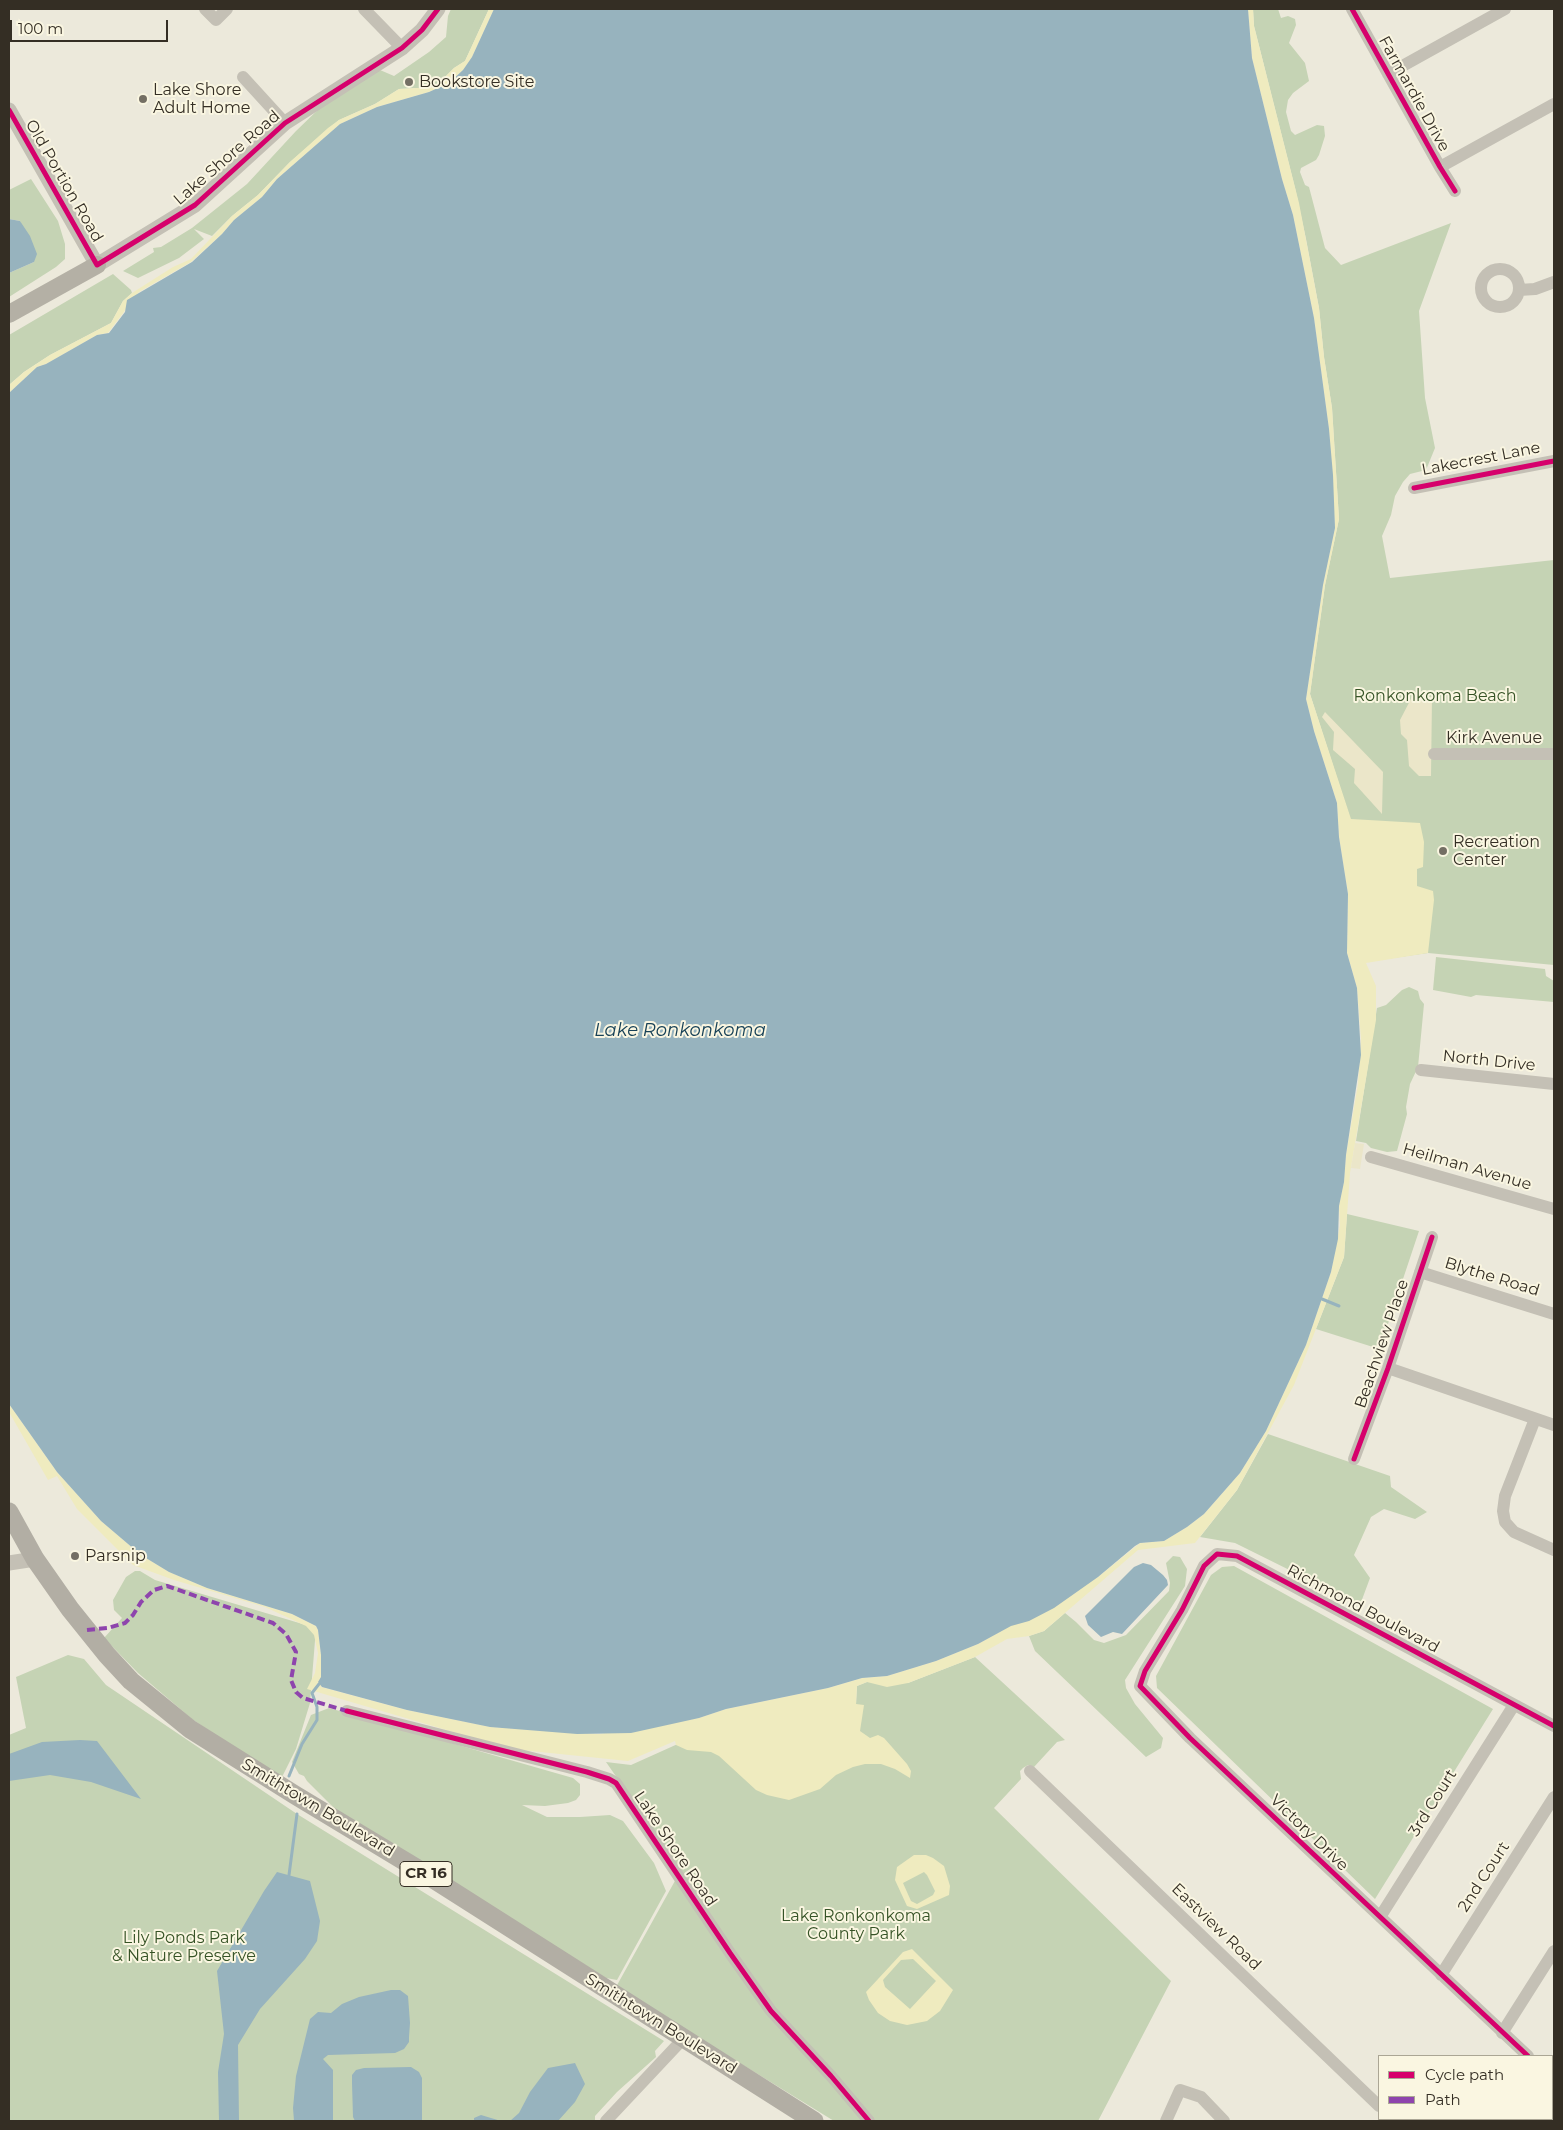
<!DOCTYPE html>
<html>
<head>
<meta charset="utf-8">
<style>
  body { margin:0 }
  #map { position:relative; width:1563px; height:2130px; overflow:hidden; background:#ece9db; font-family:Montserrat,sans-serif }
  canvas { display:block }
  .frame { position:absolute; inset:0; border:10px solid #342e24; pointer-events:none }
  .legend { position:absolute; left:1378px; top:2055px; width:175px; height:65px; box-sizing:border-box; background:#faf6e1; border:1px solid #aba695; margin:0; padding:6px 9px; list-style:none; font-size:15px; color:#342e24 }
  .legend li { display:flex; align-items:center; gap:10px; height:25px }
  .legend b { width:25px; border:1px solid #aba695 }
  .scale { position:absolute; left:10px; top:20px; width:158px; height:22px; box-sizing:border-box; border:2px solid #342e24; border-top:0; padding-left:6px; font-size:15px; line-height:18px; white-space:nowrap; color:#342e24; -webkit-text-stroke:4px #faf6e1; paint-order:stroke }
</style>
</head>
<body>
<div id="map">
<canvas width="1563" height="2130"></canvas>
<div class="frame"></div>
<ul class="legend">
<li><b style="height:6px;background:#d6006c"></b>Cycle path</li>
<li><b style="height:6px;background:#8e44ad"></b>Path</li>
</ul>
<div class="scale">100 m</div>
</div>
<script>
const ctx = document.querySelector('canvas').getContext('2d');
ctx.lineJoin = 'round';
function paint(path, color) {
  ctx.fillStyle = color;
  ctx.fill(path, 'evenodd');
}
function poly(rows) {
  const path = new Path2D();
  for (const r of rows) {
    if (r.length === 3) {
      path.moveTo(r[0] + r[2], r[1]);
      path.arc(r[0], r[1], r[2], 0, 2 * Math.PI);
      continue;
    }
    path.moveTo(r[0], r[1]);
    for (let i = 2; i < r.length; i += 2) path.lineTo(r[i], r[i + 1]);
  }
  return path;
}
function stroke(path, color, width, dash) {
  ctx.strokeStyle = color;
  ctx.lineWidth = width;
  ctx.lineCap = dash ? 'butt' : 'round';
  ctx.setLineDash(dash || []);
  ctx.stroke(path);
}
function write(font, color, halo, rows, align = 'center') {
  ctx.font = font + ' Montserrat,sans-serif';
  ctx.lineWidth = 4;
  ctx.setLineDash([]);
  ctx.textBaseline = 'middle';
  ctx.strokeStyle = halo;
  ctx.fillStyle = color;
  for (const [text, x, y, turn = 0] of rows) {
    ctx.save();
    ctx.translate(x, y);
    ctx.rotate((+turn || 0) * Math.PI / 180);
    ctx.textAlign = isNaN(turn) ? turn : align;
    if (halo) ctx.strokeText(text, 0, 0);
    ctx.fillText(text, 0, 0);
    ctx.restore();
  }
}
paint(poly([
  [451,9,489,9,465,61,454,68,435,87,399,89,375,104,339,120,290,162,258,195,232,216,212,236,194,229,204,239,179,258,138,278,123,271,154,252,153,248,161,247,192,228,247,184,296,131,326,102,380,70,394,76,429,52,446,37,448,16],
  [1253,9,1278,9,1281,18,1288,16,1295,19,1296,25,1289,43,1305,63,1309,81,1293,93,1288,100,1286,112,1291,131,1295,135,1317,125,1324,126,1325,136,1319,155,1316,160,1301,168,1300,172,1305,185,1309,187,1325,248,1341,265,1451,223,1419,311,1425,398,1435,448,1426,470,1410,474,1403,482,1395,496,1391,515,1382,536,1390,578,1554,560,1554,965,1428,953,1365,962,1355,834,1310,694,1325,585,1339,519,1332,408,1324,357,1319,308,1306,239,1295,188,1254,26],
  [31,179,58,221,65,244,65,259,56,267,9,297,9,273,34,262,20,221,9,219,9,190],
  [113,274,131,290,132,293,123,301,111,323,50,355,24,372,9,385,9,335],
  [1436,957,1545,969,1546,976,1554,981,1554,1002,1476,995,1471,997,1433,990],
  [1409,987,1418,991,1420,999,1424,1004,1418,1067,1410,1084,1406,1107,1407,1114,1397,1151,1387,1152,1371,1148,1366,1143,1356,1141,1377,1008,1386,1005,1402,990],
  [1347,1214,1419,1231,1382,1342,1373,1347,1316,1329,1344,1257],
  [1268,1434,1390,1476,1391,1487,1427,1512,1415,1519,1384,1509,1371,1517,1354,1555,1370,1578,1360,1605,1235,1543,1200,1537,1237,1490],
  [1173,1556,1180,1557,1187,1569,1185,1586,1125,1680,1126,1688,1135,1704,1163,1738,1161,1748,1146,1757,1035,1651,1029,1636,1044,1631,1065,1613,1076,1622,1094,1640,1104,1643,1126,1635,1169,1591,1170,1583,1166,1563],
  [1234,1566,1493,1709,1375,1899,1157,1688,1156,1676,1211,1575,1222,1567],
  [135,1571,140,1571,155,1580,316,1628,310,1703,296,1749,281,1779,192,1719,138,1673,104,1638,122,1618,114,1610,113,1600,126,1577],
  [68,1655,84,1659,106,1685,297,1814,664,2041,655,2051,656,2057,617,2092,595,2116,595,2121,9,2121,9,1735,26,1728,16,1677],
  [975,1657,1065,1740,1057,1742,1034,1767,1028,1765,1023,1768,1020,1771,1021,1779,994,1808,1171,1981,1098,2121,834,2121,616,1987,681,1870,606,1762,631,1765,700,1734,856,1704,857,1686,867,1682,908,1683],
  [329,1708,573,1778,580,1784,580,1795,576,1800,568,1803,545,1806,522,1805,547,1817,580,1817,610,1815,623,1821,654,1863,666,1891,617,1980,606,1978,335,1809,307,1781,304,1776,299,1774,292,1762,311,1715]
]), '#c5d3b4');
paint(poly([
  [489,9,494,9,472,57,463,70,449,83,429,92,377,107,340,124,277,179,262,197,234,220,222,234,191,262,139,292,108,333,97,335,46,364,37,367,9,393,9,385,24,372,50,355,111,323,123,301,132,293,173,267,191,259,232,216,258,195,290,162,328,128,339,120,375,104,399,89,435,87,454,68,465,61],
  [1248,9,1253,9,1254,26,1299,203,1319,308,1324,357,1332,408,1339,519,1325,585,1310,694,1351,819,1420,823,1424,842,1423,867,1417,869,1417,886,1433,891,1434,900,1428,953,1366,963,1376,986,1376,1020,1350,1173,1344,1257,1294,1385,1237,1490,1195,1543,1138,1550,1044,1631,1029,1636,1007,1639,975,1657,908,1683,887,1687,867,1682,857,1686,856,1704,864,1705,860,1731,870,1738,878,1735,884,1738,907,1764,911,1771,910,1778,895,1769,881,1764,865,1764,853,1767,836,1775,820,1789,789,1800,767,1795,756,1790,719,1756,711,1752,687,1750,676,1745,675,1741,628,1761,511,1749,307,1689,315,1673,318,1653,314,1635,306,1626,265,1607,174,1580,133,1565,77,1509,57,1476,48,1480,9,1412,9,1404,57,1472,101,1521,141,1555,169,1572,207,1588,292,1614,316,1626,318,1630,321,1655,321,1687,407,1710,491,1727,599,1734,699,1718,726,1709,828,1688,862,1678,887,1676,936,1661,978,1644,1098,1577,1140,1543,1164,1541,1187,1527,1204,1514,1240,1473,1266,1431,1306,1345,1331,1272,1340,1225,1339,1206,1344,1181,1346,1155,1358,1084,1361,1039,1357,988,1347,953,1348,894,1339,837,1337,803,1314,731,1306,699,1323,585,1335,528,1329,429,1314,318,1293,215,1282,179,1252,58],
  [914,1855,926,1855,933,1858,944,1866,950,1886,949,1895,917,1909,907,1906,895,1880,897,1867],
  [924,1872,927,1875,935,1891,933,1895,917,1904,911,1901,903,1883],
  [912,1949,953,1990,940,2011,927,2021,907,2025,890,2021,878,2013,869,2000,866,1992,903,1952],
  [913,1959,936,1981,910,2009,885,1987,883,1980,901,1960]
]), '#efebbf');
paint(poly([
  [1413,695,1432,697,1431,776,1419,776,1409,766,1407,740,1401,734,1400,720],
  [1325,712,1383,772,1382,814,1354,783,1355,769,1333,750,1334,732,1322,717],
  [1355,1143,1364,1144,1360,1169,1351,1168]
]), '#ebe6c9');
paint(poly([
  [494,9,1248,9,1252,58,1282,179,1293,215,1314,318,1329,429,1333,475,1335,528,1323,585,1306,699,1314,731,1337,803,1339,837,1348,894,1347,953,1357,988,1361,1055,1346,1155,1344,1182,1339,1206,1338,1239,1331,1272,1306,1345,1266,1431,1240,1473,1204,1514,1187,1527,1164,1541,1140,1543,1135,1546,1098,1577,1054,1608,1029,1621,1011,1626,978,1644,936,1661,887,1676,862,1678,828,1688,726,1709,699,1718,631,1733,577,1734,490,1727,407,1710,322,1687,318,1682,321,1677,321,1655,318,1630,316,1626,292,1614,207,1588,169,1572,141,1555,101,1521,57,1472,9,1404,9,393,37,367,46,364,97,335,109,333,125,312,127,300,192,262,222,234,234,220,262,197,277,179,340,124,377,107,429,92,449,83,463,70,472,57],
  [9,219,20,221,30,236,37,254,34,262,9,273],
  [1143,1563,1151,1565,1163,1575,1167,1580,1168,1585,1122,1634,1113,1632,1101,1637,1088,1625,1085,1616,1134,1567],
  [80,1740,97,1741,141,1799,91,1782,50,1775,9,1781,9,1754,42,1742],
  [277,1872,310,1881,320,1921,317,1941,305,1959,260,2009,238,2045,239,2121,219,2121,218,2072,224,2034,217,1971,264,1891],
  [391,1990,400,1990,408,1996,410,2023,409,2037,409,2042,404,2049,395,2053,328,2055,323,2059,333,2070,333,2121,294,2121,293,2108,296,2076,310,2019,318,2012,331,2013,342,2004,359,1997],
  [575,2063,585,2084,575,2102,558,2121,510,2121,519,2113,530,2092,548,2068],
  [411,2067,419,2072,422,2078,422,2121,355,2121,353,2117,352,2083,352,2075,356,2070,364,2068],
  [481,2115,501,2121,474,2121,474,2118]
]), '#97b3be');
stroke(poly([
  [1322,1299,1339,1306],
  [289,1776,302,1744,317,1720,317,1707,312,1693,319,1684],
  [289,1875,297,1814]
]), '#97b3be', 3);
stroke(poly([
  [205,9,216,20,227,9],
  [364,9,402,48],
  [1352,9,1440,167,1455,191],
  [1388,74,1505,9],
  [243,77,285,123],
  [1440,167,1554,104],
  [1500,288,19],
  [1519,290,1535,289,1554,282],
  [1414,488,1554,461],
  [1434,754,1554,754],
  [1421,1070,1554,1084],
  [1371,1157,1554,1209],
  [1420,1272,1554,1314],
  [1388,1368,1554,1425],
  [1535,1419,1505,1496,1503,1511,1505,1522,1514,1532,1554,1550],
  [1354,1459,1388,1368,1432,1237],
  [347,1711,587,1772,609,1779,616,1783,730,1953,771,2011,831,2076,869,2121],
  [1030,1771,1379,2106],
  [1380,1917,1514,1705],
  [1441,1975,1554,1797],
  [1502,2033,1554,1951],
  [1528,2056,1190,1738,1140,1686,1145,1671,1182,1610,1204,1566,1217,1554,1237,1556,1554,1726],
  [1393,2119,1395,2121],
  [606,2121,683,2039],
  [1166,2121,1180,2090,1201,2097,1224,2121]
]), '#c4c0b5', 12);
stroke(poly([
  [9,110,97,265,195,205,285,123,402,48,422,30,438,9],
  [9,1563,35,1559]
]), '#c4c0b5', 15);
stroke(poly([
  [9,314,97,265],
  [1552,2087,1554,2084],
  [1529,2121,1531,2119]
]), '#b4b0a5', 18);
stroke(poly([
  [9,1512,35,1559,70,1609,107,1655,131,1681,190,1729,295,1795,416,1868,814,2121]
]), '#b2aea4', 19);
stroke(poly([
  [87,1630,108,1628,125,1623,133,1615,141,1602,154,1590,167,1586,273,1623,286,1634,296,1652,291,1680,296,1692,303,1698,347,1711]
]), '#8e44ad', 4, [8, 4]);
stroke(poly([
  [1352,9,1440,167,1455,191],
  [9,110,97,265,195,205,285,123,402,48,422,30,438,9],
  [1414,488,1554,461],
  [1354,1459,1388,1368,1432,1237],
  [347,1711,587,1772,609,1779,616,1783,730,1953,771,2011,831,2076,869,2121],
  [1528,2056,1190,1738,1140,1686,1145,1671,1182,1610,1204,1566,1217,1554,1237,1556,1554,1726]
]), '#d6006c', 5);
for (const [x, y, r, color] of [
  [409,82,5,"#746f64"],
  [143,99,5,"#746f64"],
  [1443,851,5,"#746f64"],
  [75,1556,5,"#746f64"]
]) {
  const dot = new Path2D();
  dot.arc(x, y, r, 0, 2 * Math.PI);
  ctx.fillStyle = color;
  ctx.fill(dot);
  stroke(dot, '#faf6e1', 2);
}
for (const [x, y, w] of [
  [426,1874,52]
]) {
  const box = new Path2D();
  box.roundRect(x - w / 2, y - 12.5, w, 25, 4);
  ctx.fillStyle = '#faf6e1';
  ctx.fill(box);
  stroke(box, '#342e24', 1);
}
write('bold 15px', '#342e24', null, [
  ["CR 16",426,1874]
]);
write('16px', '#342e24', '#faf6e1', [
  ["Bookstore Site",419,82],
  ["Lake Shore",153,90],
  ["Adult Home",153,108],
  ["Recreation",1453,842],
  ["Center",1453,860],
  ["Parsnip",85,1556]
], 'left');
write('16px', '#342e24', '#faf6e1', [
  ["Farmardie Drive",1414,94,61],
  ["Lake Shore Road",227,158,-41],
  ["Old Portion Road",64,181,60],
  ["Lakecrest Lane",1481,459,-11],
  ["Kirk Avenue",1494,738],
  ["North Drive",1489,1061,6],
  ["Heilman Avenue",1467,1167,16],
  ["Blythe Road",1492,1277,17],
  ["Beachview Place",1382,1344,-71],
  ["Richmond Boulevard",1363,1609,28],
  ["3rd Court",1433,1803,-58],
  ["Smithtown Boulevard",318,1808,31],
  ["Victory Drive",1309,1833,44],
  ["Lake Shore Road",675,1849,56],
  ["2nd Court",1484,1877,-57],
  ["Eastview Road",1216,1927,44],
  ["Smithtown Boulevard",661,2024,32]
]);
write('16px', '#365326', '#faf6e1', [
  ["Ronkonkoma Beach",1435,696],
  ["Lake Ronkonkoma",856,1916],
  ["County Park",856,1934],
  ["Lily Ponds Park",184,1938],
  ["& Nature Preserve",184,1956]
]);
write('italic 18px', '#174157', '#faf6e1', [
  ["Lake Ronkonkoma",680,1031]
]);
</script>
</body>
</html>
